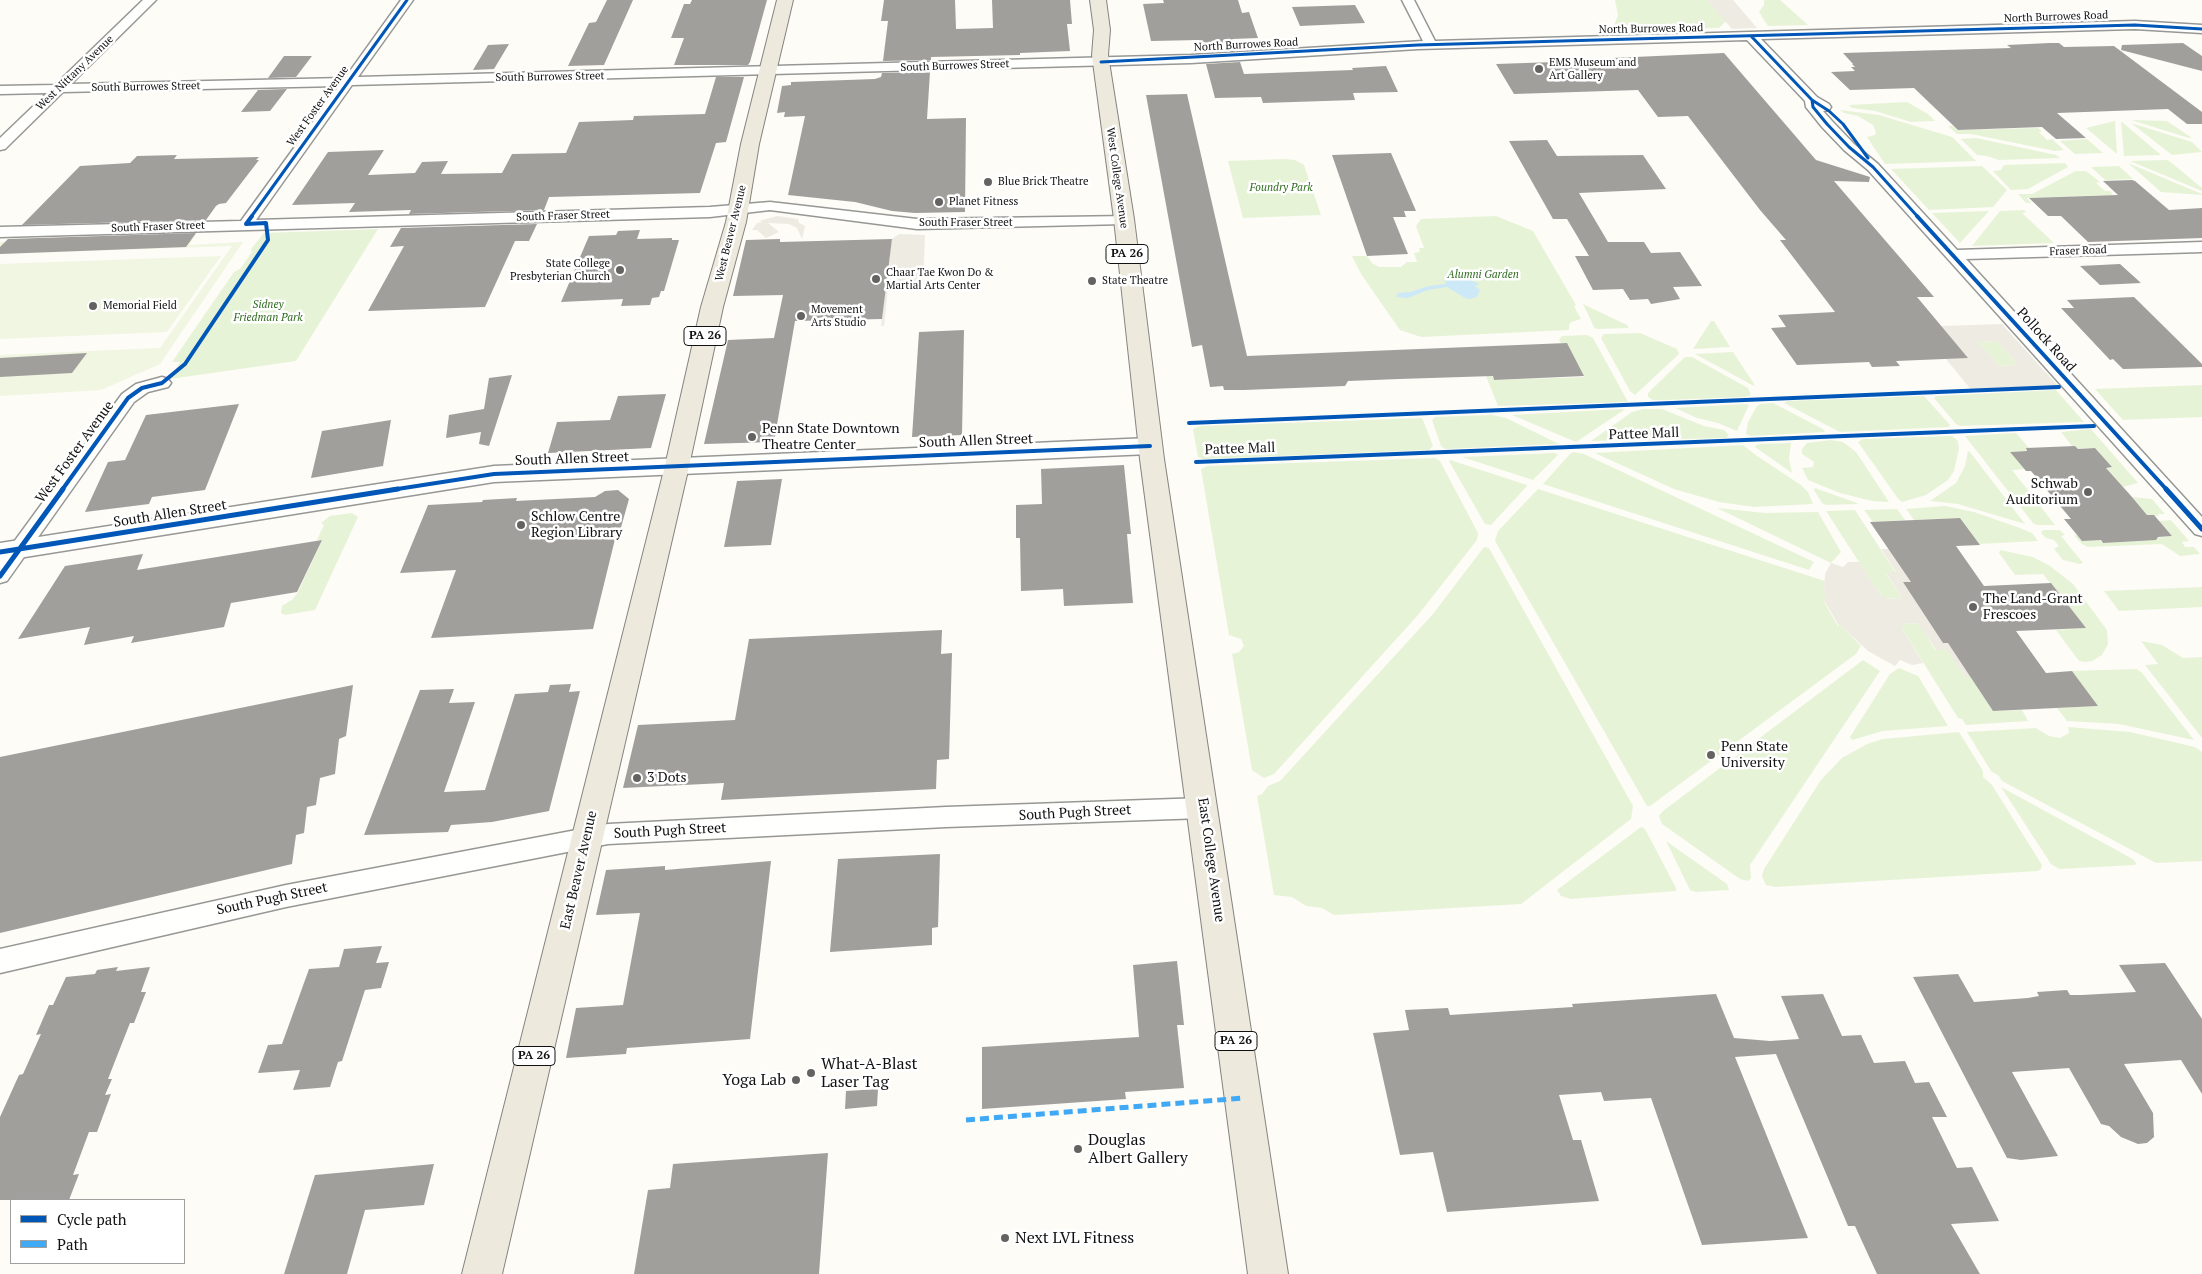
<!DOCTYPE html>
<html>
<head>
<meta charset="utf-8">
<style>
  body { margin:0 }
  #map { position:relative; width:2202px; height:1274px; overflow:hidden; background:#fdfcf7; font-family:"PT Serif",serif }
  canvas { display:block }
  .legend { position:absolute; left:10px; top:1199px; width:175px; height:65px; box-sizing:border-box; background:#fff; border:1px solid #a0a0a0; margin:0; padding:6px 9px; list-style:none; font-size:15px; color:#111 }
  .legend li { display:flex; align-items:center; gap:10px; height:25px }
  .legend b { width:25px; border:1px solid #a0a0a0 }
</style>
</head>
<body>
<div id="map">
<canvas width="2202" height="1274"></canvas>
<ul class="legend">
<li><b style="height:6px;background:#0057b8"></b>Cycle path</li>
<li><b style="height:6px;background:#3fa9f5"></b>Path</li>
</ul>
</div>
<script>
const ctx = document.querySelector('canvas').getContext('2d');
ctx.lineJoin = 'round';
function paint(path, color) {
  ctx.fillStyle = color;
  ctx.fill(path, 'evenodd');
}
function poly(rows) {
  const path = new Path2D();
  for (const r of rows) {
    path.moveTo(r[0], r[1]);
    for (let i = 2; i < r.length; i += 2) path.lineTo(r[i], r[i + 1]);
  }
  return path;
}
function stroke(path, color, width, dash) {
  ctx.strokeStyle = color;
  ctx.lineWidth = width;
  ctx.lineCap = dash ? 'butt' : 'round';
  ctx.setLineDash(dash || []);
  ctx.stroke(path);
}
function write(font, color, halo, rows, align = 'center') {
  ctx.font = font + ' "PT Serif",serif';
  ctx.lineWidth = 5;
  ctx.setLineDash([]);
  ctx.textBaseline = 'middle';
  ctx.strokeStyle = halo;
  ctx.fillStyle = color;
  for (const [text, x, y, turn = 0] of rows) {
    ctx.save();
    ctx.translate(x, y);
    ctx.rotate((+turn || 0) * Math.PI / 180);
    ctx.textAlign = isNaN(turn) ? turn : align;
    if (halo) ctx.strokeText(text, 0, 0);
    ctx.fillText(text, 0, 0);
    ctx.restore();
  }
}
paint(poly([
  [1615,0,1707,0,1726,21,1719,28,1612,31,1618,15],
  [1764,0,1780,0,1808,25,1768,26,1759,12,1764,5],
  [1907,102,1928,114,1935,121,1911,122,1875,111,1852,108,1849,105],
  [1840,110,1879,115,1952,137,1976,161,1885,164,1867,137,1875,135,1876,132,1873,125,1858,116,1844,113],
  [2131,120,2167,121,2192,138,2189,138],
  [2115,121,2117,154,2086,128],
  [2121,122,2122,122,2161,155,2124,156],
  [2131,123,2192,142,2202,152,2172,155],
  [1948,126,1953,126,1957,130,2038,128,2042,131,2039,132,2047,140,2052,139,2064,150,2055,151,1971,134,1957,134],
  [1976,138,2056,155,2060,158,1999,160,1987,156,1977,155,1961,139],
  [2087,139,2103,153,2075,154,2060,141],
  [1284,159,1295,160,1304,165,1321,215,1243,218,1228,161],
  [2168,160,2202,188,2202,191,2130,161],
  [2065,163,2068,167,2028,189,2011,190,1993,171,2001,170,2004,165],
  [2128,163,2202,194,2202,195,2161,192],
  [1982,166,2007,190,1993,207,1929,210,1891,169],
  [2119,166,2133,179,2105,180,2091,167],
  [2076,171,2086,171,2100,182,2096,183,2105,191,2110,191,2113,195,2027,198,2031,203,2026,203,2018,194,2032,194],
  [2024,210,2026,212,2022,213,2054,243,1972,246,2000,211],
  [1989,211,1960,243,1932,213],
  [1496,216,1533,231,1576,305,1574,306,1581,319,1571,322,1569,325,1569,330,1421,337,1400,330,1361,274,1352,256,1367,256,1372,263,1379,267,1401,267,1407,262,1417,262,1414,253,1420,252,1419,248,1424,248,1416,226,1421,219],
  [378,229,296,361,170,379,180,362,172,362,234,272,240,269,252,252,251,249,264,233],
  [1583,304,1627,325,1629,328,1597,329,1594,327],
  [1711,321,1714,321,1730,347,1693,349],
  [1640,333,1677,349,1679,354,1635,395,1630,391,1601,338,1604,334],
  [1587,335,1593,338,1628,402,1498,406,1486,376,1491,373,1494,380,1584,377,1567,343,1561,343,1559,340,1562,336],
  [1996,341,2008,353,2017,365,1999,366,1978,342],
  [1733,352,1754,384,1754,386,1695,354],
  [1685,357,1692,357,1748,388,1751,395,1745,397,1666,400,1653,400,1648,397,1648,393],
  [2202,385,2202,417,2123,420,2095,389],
  [2056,390,2084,422,1960,426,1956,424,1934,398,1936,396],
  [1924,396,1950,425,1949,427,1840,432,1784,403,1787,401],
  [1773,403,1823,429,1825,432,1751,436,1746,434,1748,422,1757,406,1760,404],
  [1746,404,1749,405,1737,431,1718,423,1697,418,1675,408],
  [1643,409,1662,409,1704,426,1724,430,1729,435,1726,438,1591,441,1632,412],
  [1624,410,1576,442,1512,415,1623,409],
  [1492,415,1506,418,1559,444,1445,449,1441,446,1432,420,1435,417],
  [1421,418,1423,420,1433,446,1429,450,1203,459,1198,457,1193,429,1197,427,1202,426],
  [2091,429,2138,483,2123,487,2106,468,2112,467,2095,448,2078,449,2072,446,2061,432],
  [2016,433,2029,448,2026,449,2027,451,2010,452,2024,469,2012,470,2055,525,2037,525,2033,523,1965,436],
  [1952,436,1958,441,1959,449,1954,471,1948,480,1926,495,1902,502,1899,500,1858,442,1863,439],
  [1831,440,1843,442,1856,452,1889,502,1872,501,1840,493,1808,480,1802,468,1813,467,1814,462,1802,454,1802,449,1807,443],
  [1791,443,1789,459,1792,473,1755,447,1756,445,1760,444],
  [1743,445,1757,456,1801,485,1808,492,1813,504,1754,507,1719,502,1674,489,1595,453],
  [1968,451,1970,452,2025,524,1958,504,1930,501,1956,483,1965,466],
  [1574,452,1584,454,1814,562,1809,570,1543,484,1570,454],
  [1555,453,1558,455,1533,480,1462,457],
  [1435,458,1440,461,1478,533,1477,540,1418,615,1274,774,1264,778,1252,770,1232,654,1239,652,1244,646,1241,639,1229,635,1201,469,1207,466],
  [1450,460,1527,485,1527,486,1491,525,1485,524,1449,461],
  [1815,488,1857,503,1858,504,1826,505,1822,503,1814,490],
  [1538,489,1825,581,1824,591,1827,600,1824,601,1831,614,1838,626,1841,626,1861,646,1856,654,1650,806,1647,806,1495,541,1498,531],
  [2132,497,2152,499,2165,514,2158,514,2159,516,2147,515],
  [1945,506,1974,512,2017,527,2032,533,2038,541,1979,544,1960,518,1914,520,1906,509],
  [1717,508,1765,513,1818,512,1841,552,1831,563],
  [1897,509,1905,520,1873,522,1864,510],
  [1855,510,1896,573,1886,574,1902,598,1885,599,1881,596,1826,511],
  [352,513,358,517,315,610,285,615,281,613,282,606,293,599,298,592,322,540,317,540,324,525,321,523,330,516],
  [2171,520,2189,541,2182,542,2185,547,2194,547,2200,554,2180,556,2162,544,2088,547,2082,544,2074,535,2100,540,2103,543,2172,536,2159,521],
  [2043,530,2060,530,2065,535,2061,536,2083,563,2080,564,2063,560,2054,549,2059,546,2054,540,2046,538,2041,533],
  [1484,547,1489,548,1633,806,1631,819,1521,904,1334,915,1322,908,1306,906,1292,897,1274,895,1257,796,1262,794,1268,786,1280,781,1433,614],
  [2000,550,2033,557,2050,566,2073,584,2107,630,2108,644,2102,655,2092,661,2085,662,2079,661,2056,630,2085,628,2043,574,2015,575,1999,553],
  [2202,587,2202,607,2119,611,2104,591],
  [1919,623,1935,650,1947,649,1965,677,1970,676,1993,711,2022,710,2028,721,1966,725,1962,719,1958,718,1901,627,1902,624],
  [2141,641,2162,645,2183,658,2202,657,2202,738,2145,665,2158,664],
  [1863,660,1880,671,1750,865,1751,878,1748,881,1740,879,1662,824,1659,816,1663,811],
  [1899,668,1918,676,1948,726,1883,731,1852,740,1850,737,1890,674],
  [2137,669,2142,673,2194,740,2119,724,2067,721,2057,708,2097,706,2072,671],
  [2068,727,2130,732,2195,747,2202,752,2202,861,2156,863,2002,781,1999,776,1991,771,1967,732,2036,728,2049,736,2060,738,2069,733],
  [1959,732,1983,771,1983,777,1992,785,2042,865,2041,869,2038,871,1775,887,1766,885,1762,876,1764,869,1821,780,1842,758,1867,744,1883,739],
  [2001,787,2131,858,2135,861,2136,864,2134,865,2060,869,2056,867,2051,864],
  [1641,827,1645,829,1676,888,1676,891,1571,899,1561,896,1557,890],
  [1666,841,1727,884,1729,890,1696,892,1690,890]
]), '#e7f3d7');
paint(poly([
  [196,234,189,245,243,242,160,364,101,390,0,396,0,355,160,348,232,246,0,254,0,242],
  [221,256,167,332,0,339,0,264]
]), '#f0f6e1');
paint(poly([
  [1707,0,1733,0,1757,28,1732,29],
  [777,216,798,219,799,223,805,226,802,239,797,228,789,224,768,223,779,232,766,238,757,230,752,230,757,223,763,222,759,221],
  [899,234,925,235,923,287,888,288,884,326,881,326,892,239],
  [2002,324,2059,387,1972,391,1946,359,1941,326],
  [1996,341,2008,353,2017,365,1999,366,1978,342],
  [1881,549,1901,549,1986,676,1965,677,1947,650,1936,650,1918,623,1902,624,1904,627,1901,627,1923,663,1912,665,1900,660,1895,666,1868,651,1841,626,1839,626,1824,600,1826,600,1824,591,1825,574,1831,563,1843,567,1848,562,1859,562,1881,596,1884,596,1886,599,1902,598,1886,573,1896,572]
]), '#edebe2');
paint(poly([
  [1454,274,1478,283,1479,284,1475,286,1480,290,1477,297,1469,299,1465,298,1447,287,1428,290,1408,298,1396,297,1398,293,1410,292,1429,286,1446,284,1444,277]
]), '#cde8f7');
paint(poly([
  [607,0,633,0,604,65,568,66,589,23,596,22],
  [692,0,767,0,750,62,748,65,674,65,684,38,671,38,684,4,690,4],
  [884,0,955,0,956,29,993,28,992,0,1070,0,1072,24,1067,24,1070,51,1020,53,1020,55,931,57,931,60,883,61,888,21,881,21],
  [1163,0,1238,0,1242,13,1249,12,1258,38,1232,39,1236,50,1203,52,1199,40,1151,41,1143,4,1164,3],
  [1355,5,1365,23,1300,26,1292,7],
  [2050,43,2059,43,2064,47,2114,46,2202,112,2202,124,2187,124,2168,109,2057,113,2086,138,2056,139,2042,127,1958,130,1914,88,1850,90,1831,72,1855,71,1851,67,1855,67,1852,64,1853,64,1843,53,2011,48,2007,45],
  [2183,43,2202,56,2202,71,2121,50,2122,45],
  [509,44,494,69,473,70,488,45],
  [1724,53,1816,160,1870,177,1869,182,1834,181,1934,297,1917,297,1968,358,1896,361,1900,366,1872,367,1869,362,1797,365,1771,328,1786,327,1778,315,1835,312,1780,240,1786,240,1760,210,1688,116,1658,117,1638,90,1514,94,1496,64,1614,60,1612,58],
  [284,56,312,56,296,77,268,78],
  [1240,62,1244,74,1353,70,1352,68,1386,66,1398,92,1353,93,1355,100,1263,103,1261,97,1215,98,1206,64],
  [930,72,927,119,966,118,965,212,915,213,892,211,855,202,788,195,805,116,784,117,785,112,777,113,782,86,791,85,791,82,875,79,881,77,882,73],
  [716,77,744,77,726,142,716,143,700,193,549,197,544,210,409,214,411,210,349,212,355,203,292,205,328,152,384,150,368,175,415,173,422,162,448,161,441,174,502,173,512,154,566,153,579,122,633,120,634,116,705,114],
  [287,89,270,111,241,112,258,90],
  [1187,94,1247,356,1567,343,1584,376,1494,380,1493,376,1399,379,1348,381,1345,386,1244,390,1224,390,1223,386,1210,387,1202,345,1192,347,1146,95],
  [1547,140,1557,156,1643,155,1666,189,1579,193,1608,242,1644,242,1651,253,1680,252,1702,286,1673,287,1680,299,1651,304,1648,299,1630,300,1623,289,1593,290,1575,256,1589,256,1567,219,1553,219,1509,141],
  [1391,153,1416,211,1404,211,1406,217,1393,217,1408,254,1367,256,1332,155],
  [177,155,174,159,259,157,256,160,259,160,226,203,219,204,216,206,206,220,22,225,80,166,130,163,137,156],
  [2132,180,2135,181,2169,210,2202,208,2202,238,2088,242,2061,216,2048,216,2029,198,2118,195,2103,181],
  [537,224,529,241,515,241,485,307,368,311,404,246,390,247,401,228],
  [640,230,637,239,672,238,672,240,679,240,664,291,661,291,659,297,652,298,650,305,621,306,623,299,561,302,589,236,616,235,618,231],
  [196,233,186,247,0,254,0,247,8,239],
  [780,239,780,242,892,239,882,319,795,321,774,442,704,444,728,340,774,338,783,295,733,296,746,240],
  [2120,264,2141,283,2100,285,2080,266],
  [2134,297,2202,364,2202,367,2123,369,2113,359,2110,360,2061,308,2074,308,2067,300],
  [964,330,962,435,912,437,919,332],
  [87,353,72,373,0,377,0,358],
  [512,375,489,446,479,444,481,432,446,438,449,415,484,409,489,378],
  [666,394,651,448,548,453,557,422,610,420,618,396],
  [239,404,205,490,152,497,149,504,85,512,108,462,125,460,146,415],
  [391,420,383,466,311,478,322,431],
  [2075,446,2078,449,2095,448,2112,467,2106,468,2132,497,2147,515,2154,515,2172,536,2158,537,2156,540,2103,543,2101,540,2082,541,2064,519,2071,519,2031,471,2026,471,2010,452,2027,451,2026,448],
  [1124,465,1131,534,1127,534,1133,603,1064,606,1063,589,1021,591,1020,538,1016,538,1016,505,1042,504,1041,469],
  [782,479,771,545,724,547,737,481],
  [618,490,629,499,620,531,617,531,593,629,431,638,456,570,400,573,428,505,482,502,483,500,517,498,516,501,595,497,605,491],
  [1960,518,1980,545,1956,546,1984,586,2051,583,2086,628,2016,631,2046,673,2072,671,2098,706,1993,711,1948,643,1943,643,1922,611,1903,582,1911,582,1870,522],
  [322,540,297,592,231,603,224,627,131,643,134,636,84,645,90,627,18,639,65,566,143,554,137,570],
  [942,630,941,654,952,653,949,759,937,760,936,789,721,800,724,783,623,788,638,725,735,720,749,639],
  [571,684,569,692,580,691,549,811,492,822,451,825,448,832,364,835,420,690,454,689,449,703,475,702,444,792,485,790,515,694,548,692,550,685],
  [353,685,346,736,339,739,335,774,320,778,316,805,307,807,304,833,296,835,292,864,0,933,0,757],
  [940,854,938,927,932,928,932,945,830,952,838,859],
  [771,861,750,1039,627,1048,626,1054,566,1058,576,1008,623,1005,640,913,596,915,606,870,665,866,665,870],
  [382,946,376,963,389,962,381,988,365,990,342,1061,338,1062,330,1087,293,1090,300,1070,258,1073,268,1045,282,1044,309,969,339,967,344,949],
  [1177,961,1184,1025,1177,1025,1184,1088,1125,1092,1126,1099,982,1109,982,1047,1139,1037,1133,965],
  [2165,963,2202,1019,2202,1094,2181,1060,2124,1064,2153,1113,2154,1137,2147,1143,2138,1144,2121,1137,2109,1126,2101,1124,2069,1068,2012,1072,2058,1156,2021,1160,2007,1158,1913,977,1958,974,1974,1002,2028,998,2039,996,2037,992,2067,990,2070,995,2082,995,2136,992,2119,965],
  [118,967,116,971,150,967,141,992,146,992,134,1023,130,1023,108,1079,112,1079,105,1095,111,1094,97,1132,89,1132,73,1175,79,1174,69,1200,0,1200,0,1117,19,1075,23,1074,41,1034,36,1035,49,1005,53,1005,66,977,95,974,97,970],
  [1716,994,1734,1038,1770,1041,1799,1039,1781,996,1823,994,1842,1036,1861,1035,1874,1063,1905,1061,1915,1083,1929,1082,1947,1117,1932,1117,1957,1168,1972,1167,1999,1221,1951,1224,1980,1274,1877,1274,1855,1226,1848,1226,1776,1054,1735,1057,1808,1238,1702,1245,1651,1098,1604,1101,1601,1092,1559,1095,1573,1140,1581,1140,1599,1201,1447,1212,1433,1152,1400,1155,1373,1033,1409,1030,1405,1010,1448,1008,1450,1015,1573,1007,1572,1004],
  [878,1089,877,1106,845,1109,846,1091],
  [828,1153,819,1274,634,1274,648,1190,670,1188,673,1164],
  [434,1164,424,1205,365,1210,347,1274,284,1274,315,1175]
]), '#a19f9c');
const minor = poly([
  [143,0,156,0,71,84,345,78,401,0,413,0,358,77,1191,55,1423,41,1402,0,1414,0,1435,41,2135,21,2202,25,2202,33,2135,29,1761,39,1817,97,1829,104,1831,107,1829,110,1823,111,1832,121,1854,144,1878,164,1957,250,2202,242,2202,252,1966,259,2202,517,2202,536,2195,534,1868,170,1844,150,1822,127,1806,107,1805,101,1747,40,1418,49,1191,63,352,85,256,220,710,207,770,202,917,219,1129,216,1132,219,1129,222,1124,224,917,229,770,210,710,217,0,237,0,227,241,221,339,86,63,92,5,149,0,150,0,138,47,93,0,94,0,86,55,85,143,0],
  [162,377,168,379,171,383,168,387,148,392,134,402,7,581,0,583,0,561,122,394,136,384,162,377],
  [1203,798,1211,801,1215,808,1211,815,1203,818,946,827,608,844,286,907,0,973,0,949,286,885,608,824,946,807,1203,798]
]);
const tertiary = poly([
  [1150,438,1158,441,1161,446,1158,451,1150,454,494,482,0,561,0,543,494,466,1150,438]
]);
const primary = poly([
  [777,0,793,0,759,144,746,222,723,307,689,466,502,1274,462,1274,665,466,701,307,726,222,741,144,777,0],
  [1090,0,1106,0,1110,30,1108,55,1134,219,1164,459,1288,1274,1248,1274,1140,459,1114,219,1092,55,1094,30,1090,0]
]);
stroke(minor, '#979795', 3);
stroke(tertiary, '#979795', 3);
stroke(primary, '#858482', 2);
paint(minor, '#fffffe');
paint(tertiary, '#fffffe');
paint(primary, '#ede9dc');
stroke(poly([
  [966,1120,1244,1098]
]), '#3fa9f5', 5, [9, 5]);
stroke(poly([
  [1751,36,1812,100,1829,111,1843,124,1868,158],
  [1101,62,1418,45,2135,25,2202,29],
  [1812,100,1813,107,1827,124,1849,147,1873,167,1918,217],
  [251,217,407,0]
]), '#0057b8', 3);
stroke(poly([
  [1917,216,2167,490],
  [246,224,252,216],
  [1189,423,2059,387],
  [1196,462,2094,426],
  [62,490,128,398,142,388,162,383,185,364,268,240,266,223,246,224],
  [391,490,494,474,1150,446]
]), '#0057b8', 4);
stroke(poly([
  [2166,489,2202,529],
  [0,552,398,489],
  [0,576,63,489]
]), '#0057b8', 5);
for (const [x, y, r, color] of [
  [1539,69,5,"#646362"],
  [988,182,5,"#646362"],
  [939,202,5,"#646362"],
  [620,270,5,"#646362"],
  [876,279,5,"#646362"],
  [1092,281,5,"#646362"],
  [93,306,5,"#646362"],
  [801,316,5,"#646362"],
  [752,437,5,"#646362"],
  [2088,492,5,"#646362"],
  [521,525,5,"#646362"],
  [1973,607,5,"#646362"],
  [1711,755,5,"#646362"],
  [637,778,5,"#646362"],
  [811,1073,5,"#646362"],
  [796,1080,5,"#646362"],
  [1078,1149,5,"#646362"],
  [1005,1238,5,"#646362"]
]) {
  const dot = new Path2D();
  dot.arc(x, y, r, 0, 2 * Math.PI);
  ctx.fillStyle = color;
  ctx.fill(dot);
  stroke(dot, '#fff', 2);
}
write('11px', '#111', '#fff', [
  ["North Burrowes Road",2056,17,-2],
  ["North Burrowes Road",1651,29,-1],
  ["North Burrowes Road",1246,45,-3],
  ["South Burrowes Street",955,66,-2],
  ["West Nittany Avenue",75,73,-44],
  ["South Burrowes Street",550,77,-1],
  ["South Burrowes Street",146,87,-1],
  ["West Foster Avenue",318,106,-54],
  ["West College Avenue",1117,178,82],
  ["South Fraser Street",563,216,-2],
  ["South Fraser Street",966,223],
  ["South Fraser Street",158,227,-2],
  ["West Beaver Avenue",731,233,-76],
  ["Fraser Road",2078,251,-2]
]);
write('11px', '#111', '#fff', [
  ["EMS Museum and",1549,63],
  ["Art Gallery",1549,76],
  ["Blue Brick Theatre",998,182],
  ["Planet Fitness",949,202],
  ["State College",610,264,"right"],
  ["Presbyterian Church",610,277,"right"],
  ["Chaar Tae Kwon Do &",886,273],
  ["Martial Arts Center",886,286],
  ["State Theatre",1102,281],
  ["Memorial Field",103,306],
  ["Movement",811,310],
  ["Arts Studio",811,323]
], 'left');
write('italic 11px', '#2f6b1f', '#fff', [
  ["Foundry Park",1281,188],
  ["Alumni Garden",1483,275],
  ["Sidney",268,305],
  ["Friedman Park",268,318]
]);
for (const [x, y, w] of [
  [1127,254,42],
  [705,336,42],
  [1236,1041,42],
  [534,1056,42]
]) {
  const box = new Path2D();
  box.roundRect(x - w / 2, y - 9.5, w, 19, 4);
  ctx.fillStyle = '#fff';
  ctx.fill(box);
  stroke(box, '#111', 1);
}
write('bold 12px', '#111', null, [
  ["PA 26",1127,254],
  ["PA 26",705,336],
  ["PA 26",1236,1041],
  ["PA 26",534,1056]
]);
write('14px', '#111', '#fff', [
  ["Pollock Road",2046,340,48],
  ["Pattee Mall",1644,434,-2],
  ["South Allen Street",976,441,-2],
  ["Pattee Mall",1240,449,-2],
  ["West Foster Avenue",75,452,-54],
  ["South Allen Street",572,459,-2],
  ["South Allen Street",170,514,-9],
  ["South Pugh Street",1075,813,-3],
  ["South Pugh Street",670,831,-3],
  ["East College Avenue",1211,860,82],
  ["East Beaver Avenue",579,870,-77],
  ["South Pugh Street",272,899,-12]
]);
write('14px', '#111', '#fff', [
  ["Penn State Downtown",762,429],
  ["Theatre Center",762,445],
  ["Schwab",2078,484,"right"],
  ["Auditorium",2078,500,"right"],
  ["Schlow Centre",531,517],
  ["Region Library",531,533],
  ["The Land-Grant",1983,599],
  ["Frescoes",1983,615],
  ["Penn State",1721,747],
  ["University",1721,763],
  ["3 Dots",647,778]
], 'left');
write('16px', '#111', '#fff', [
  ["What-A-Blast",821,1064],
  ["Laser Tag",821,1082],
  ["Yoga Lab",786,1080,"right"],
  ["Douglas",1088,1140],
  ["Albert Gallery",1088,1158],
  ["Next LVL Fitness",1015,1238]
], 'left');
</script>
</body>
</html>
